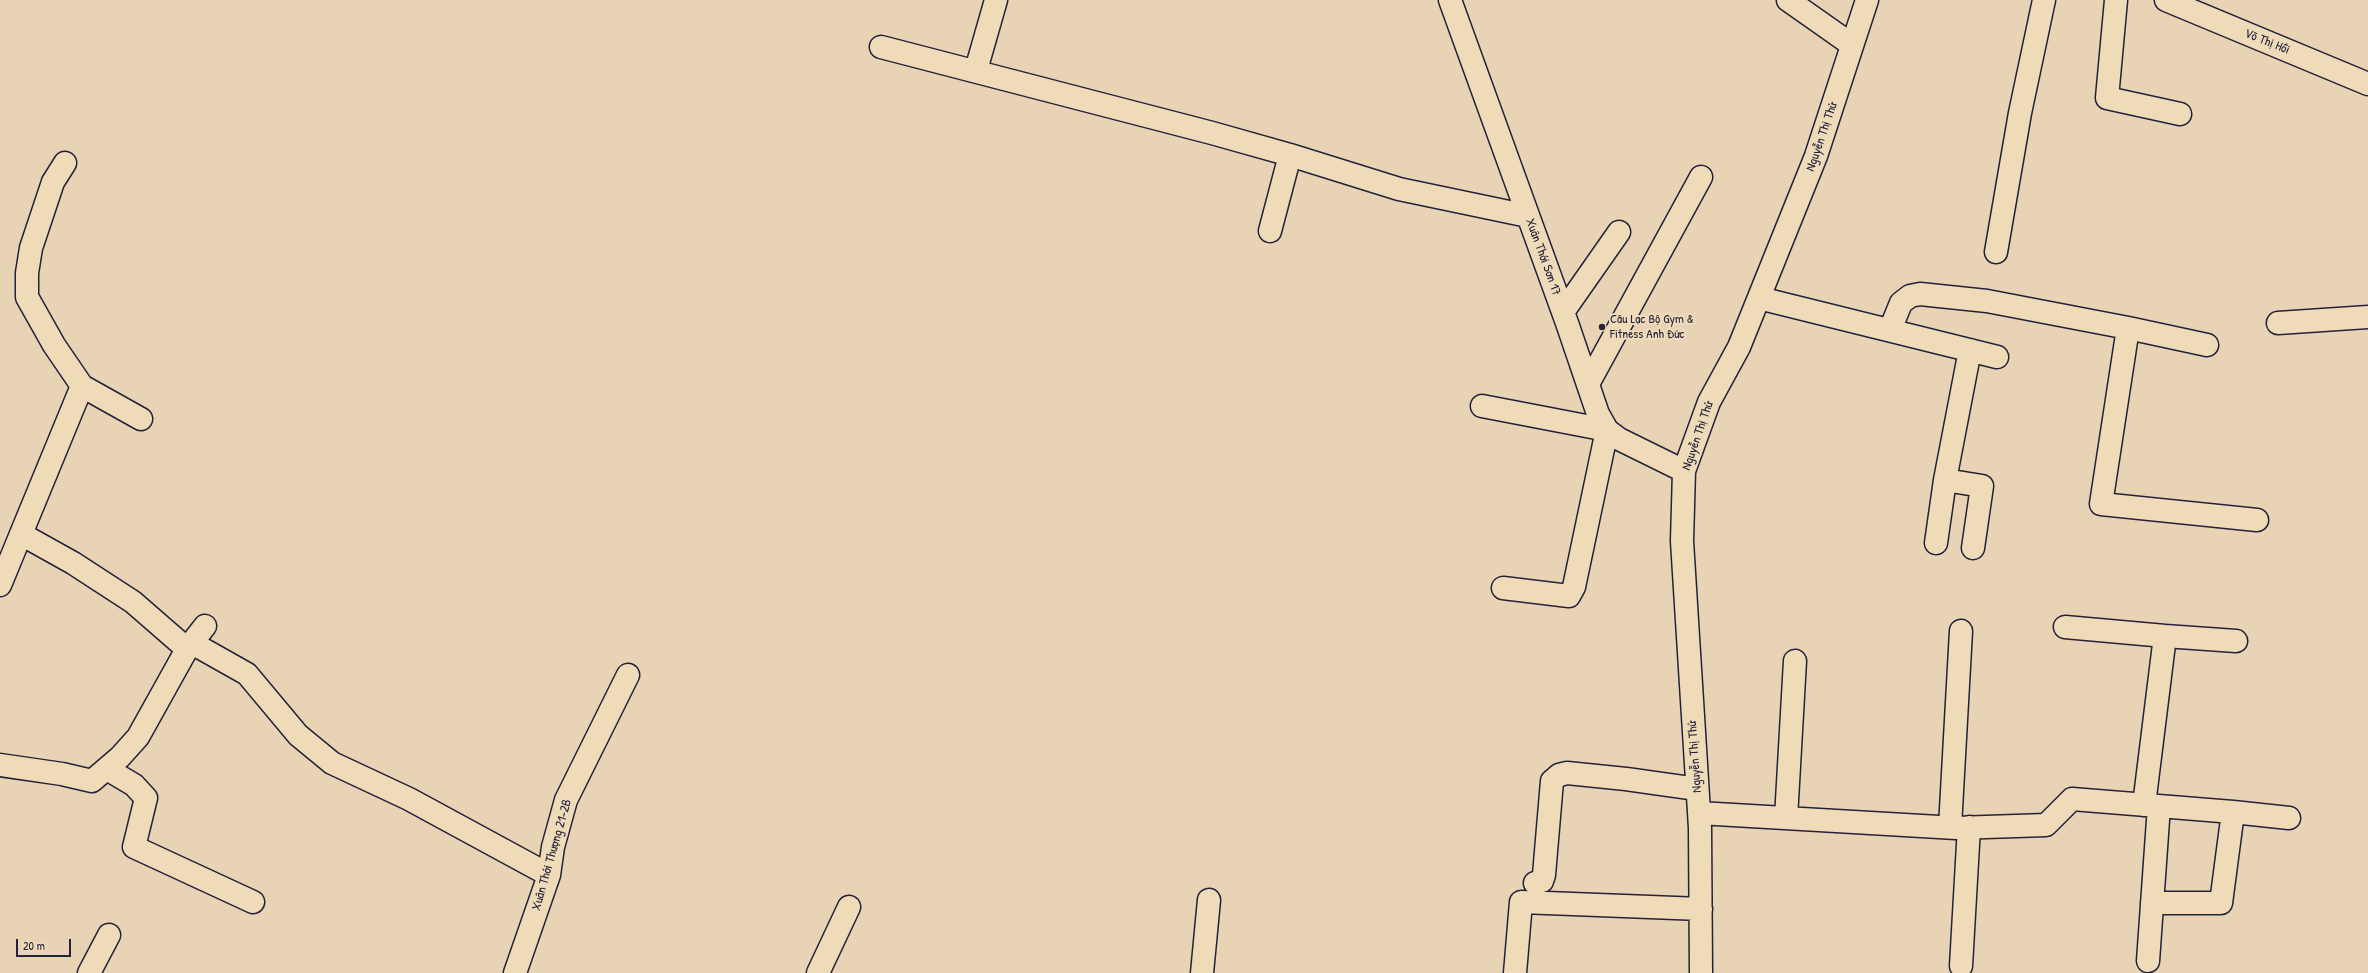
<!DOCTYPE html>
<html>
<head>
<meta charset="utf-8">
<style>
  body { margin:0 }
  #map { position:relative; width:2368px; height:973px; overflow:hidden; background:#e8d4b4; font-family:"Patrick Hand",sans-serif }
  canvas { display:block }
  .scale { position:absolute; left:16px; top:939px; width:55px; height:18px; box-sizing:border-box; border:2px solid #22223b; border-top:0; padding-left:5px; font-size:12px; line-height:14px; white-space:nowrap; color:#22223b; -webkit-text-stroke:3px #f0dbb9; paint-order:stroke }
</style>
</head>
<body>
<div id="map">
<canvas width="2368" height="973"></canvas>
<div class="scale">20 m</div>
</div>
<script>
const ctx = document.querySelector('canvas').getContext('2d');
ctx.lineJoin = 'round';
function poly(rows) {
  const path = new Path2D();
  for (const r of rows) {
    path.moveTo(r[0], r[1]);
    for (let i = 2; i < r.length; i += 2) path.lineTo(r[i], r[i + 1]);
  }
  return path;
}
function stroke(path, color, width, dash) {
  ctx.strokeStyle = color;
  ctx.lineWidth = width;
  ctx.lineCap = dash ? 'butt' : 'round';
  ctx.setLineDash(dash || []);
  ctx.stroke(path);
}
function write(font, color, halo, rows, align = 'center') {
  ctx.font = font + ' "Patrick Hand",sans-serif';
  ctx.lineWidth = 4;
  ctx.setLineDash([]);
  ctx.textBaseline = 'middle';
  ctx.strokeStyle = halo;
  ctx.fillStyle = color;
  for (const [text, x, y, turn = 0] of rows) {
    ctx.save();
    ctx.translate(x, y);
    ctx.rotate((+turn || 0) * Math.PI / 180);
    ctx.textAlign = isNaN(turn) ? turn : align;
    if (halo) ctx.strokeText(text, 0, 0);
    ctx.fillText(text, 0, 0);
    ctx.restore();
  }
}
const minor = poly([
  [1450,0,1567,323,1598,414,1607,430,1619,439,1684,471],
  [1788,0,1852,45],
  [2116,0,2107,98,2180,114],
  [2166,0,2368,84],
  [881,47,1212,133,1290,155,1399,189,1528,216],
  [976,70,996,0],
  [65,163,53,182,31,248,27,273,27,297,54,345,82,386,21,534,73,563,133,602,187,649],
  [1270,231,1290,155],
  [1996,252,2020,113,2044,0],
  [1759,298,1997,357],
  [1563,312,1619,232],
  [2278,323,2368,317],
  [2128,328,2207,345],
  [1890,330,1901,303,1910,296,1920,294,1987,301,2128,328,2101,504,2257,520],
  [1970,350,1945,480,1982,486,1973,548],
  [1588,384,1701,177],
  [82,386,141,419],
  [1482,406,1607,430,1574,587,1569,596,1503,588],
  [1936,543,1945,480],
  [0,585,21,534],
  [2065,627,2165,636,2144,805],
  [2165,636,2236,641],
  [192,643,247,674,298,735,332,763,409,799,549,875],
  [0,765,62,774,92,781,120,757,138,737,187,649,205,626],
  [107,769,134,785,146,798,134,847,253,902],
  [1699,813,1956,828,2046,825,2072,799,2233,812,2289,818],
  [1786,818,1795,661],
  [1950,827,1961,631],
  [1535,883,1542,881,1544,875,1552,781,1559,775,1567,773,1626,779,1697,789],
  [2152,903,2221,903,2233,812],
  [2148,961,2159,806],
  [1961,966,1969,827],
  [89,973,109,935],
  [515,973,549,875,553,847,566,800,628,675],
  [818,973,849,907],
  [1202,973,1209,900],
  [1515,973,1521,902,1701,909],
  [1701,973,1700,828,1682,541,1684,471,1709,402,1739,347,1816,156,1867,0]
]);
stroke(minor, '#22223b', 25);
stroke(minor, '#f0dbb9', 22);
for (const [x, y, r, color] of [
  [1602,327,4,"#22223b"]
]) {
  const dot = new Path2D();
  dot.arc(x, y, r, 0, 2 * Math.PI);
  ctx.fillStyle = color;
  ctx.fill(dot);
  stroke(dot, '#f0dbb9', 1.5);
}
write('13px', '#22223b', '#f0dbb9', [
  ["Võ Thị Hồi",2267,42,22],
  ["Nguyễn Thị Thử",1822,137,-71],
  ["Xuân Thới Sơn 17",1543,257,70],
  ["Nguyễn Thị Thử",1698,436,-71],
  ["Nguyễn Thị Thử",1695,757,-94],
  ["Xuân Thới Thượng 21-2B",552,855,-74]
]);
write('13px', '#22223b', '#f0dbb9', [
  ["Câu Lạc Bộ Gym &",1610,320],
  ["Fitness Anh Đức",1610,335]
], 'left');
</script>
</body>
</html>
